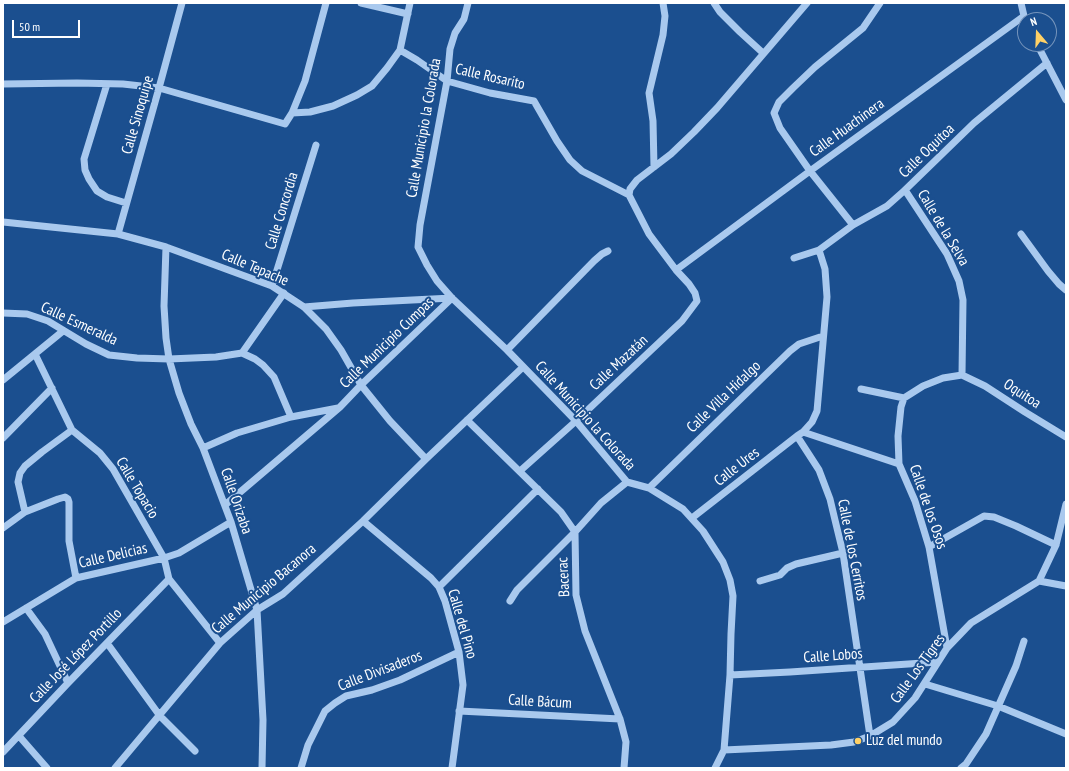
<!DOCTYPE html>
<html>
<head>
<meta charset="utf-8">
<style>
  body { margin:0 }
  #map { position:relative; width:1069px; height:771px; overflow:hidden; background:#1b4f8f; font-family:"PT Sans Narrow",sans-serif }
  canvas { display:block }
  .frame { position:absolute; inset:0; border:4px solid #fff; pointer-events:none }
  .north { position:absolute; left:1017px; top:12px; width:40px; height:40px; box-sizing:border-box; background:#1b4f8f; border:1px solid #7695bc; border-radius:50%; rotate:341deg; font-size:11px; font-weight:700; line-height:16px; text-align:center; color:#fff }
  .north::after { content:''; display:block; margin:auto; width:14px; height:18px; background:#ffd166; clip-path:polygon(50% 0,100% 100%,50% 72%,0 100%) }
  .scale { position:absolute; left:12px; top:20px; width:68px; height:18px; box-sizing:border-box; border:2px solid #fff; border-top:0; padding-left:5px; font-size:12px; line-height:14px; white-space:nowrap; color:#fff; -webkit-text-stroke:3px #1b4f8f; paint-order:stroke }
</style>
</head>
<body>
<div id="map">
<canvas width="1069" height="771"></canvas>
<div class="frame"></div>
<div class="north">N</div>
<div class="scale">50 m</div>
</div>
<script>
const ctx = document.querySelector('canvas').getContext('2d');
ctx.lineJoin = 'round';
function poly(rows) {
  const path = new Path2D();
  for (const r of rows) {
    path.moveTo(r[0], r[1]);
    for (let i = 2; i < r.length; i += 2) path.lineTo(r[i], r[i + 1]);
  }
  return path;
}
function stroke(path, color, width, dash) {
  ctx.strokeStyle = color;
  ctx.lineWidth = width;
  ctx.lineCap = dash ? 'butt' : 'round';
  ctx.setLineDash(dash || []);
  ctx.stroke(path);
}
function write(font, color, halo, rows, align = 'center') {
  ctx.font = font + ' "PT Sans Narrow",sans-serif';
  ctx.lineWidth = 4;
  ctx.setLineDash([]);
  ctx.textBaseline = 'middle';
  ctx.strokeStyle = halo;
  ctx.fillStyle = color;
  for (const [text, x, y, turn = 0] of rows) {
    ctx.save();
    ctx.translate(x, y);
    ctx.rotate((+turn || 0) * Math.PI / 180);
    ctx.textAlign = isNaN(turn) ? turn : align;
    if (halo) ctx.strokeText(text, 0, 0);
    ctx.fillText(text, 0, 0);
    ctx.restore();
  }
}
stroke(poly([
  [361,3,408,14],
  [468,3,464,19,455,33,450,49,447,81,420,225,418,247,427,265,437,281,452,298,507,350,576,421,627,482,649,488,683,509,703,531,723,562,730,580,733,596,731,634,730,675,724,750,715,768],
  [714,3,720,12,740,32,763,53],
  [1037,44,1066,100],
  [400,50,417,60,447,81,490,93,534,101,557,141,570,160,582,171,629,195,649,234,676,270,689,284,695,293,697,301,682,321,576,421,520,471],
  [3,84,77,83,123,84,159,88,285,124,292,113,305,81,326,3],
  [107,84,84,159,85,170,89,179,97,191,107,197,126,203],
  [292,113,310,112,333,106,357,95,372,86,387,68,400,50,410,3],
  [654,167,653,121,649,93,663,35,665,16,663,3],
  [905,190,947,254,959,281,963,300,962,375],
  [629,195,630,189,637,180,671,154,694,132,717,108,807,3],
  [3,222,118,234,166,247,272,286,304,307,326,329,341,350,361,385,390,421,426,459],
  [853,225,810,171,780,128,774,113,779,102,793,88,815,67,863,28,880,3],
  [118,234,159,88,182,3],
  [1021,234,1048,271,1059,284,1066,290],
  [166,247,164,306,166,338,169,359,179,393,191,424,203,448,231,522,257,610,263,720,262,768],
  [794,258,819,250],
  [676,270,810,171,1024,16,1021,3],
  [272,286,316,145],
  [304,307,353,303,452,298],
  [3,313,27,314,48,321,86,344,109,355,137,358,169,359,216,357,242,353,255,359,263,365,274,377,291,417],
  [507,350,594,261,602,254,608,251],
  [242,353,284,293],
  [35,354,72,430,100,453,113,469,164,558,169,579,220,643],
  [962,375,985,386,1025,412,1066,437],
  [3,380,63,331],
  [861,389,904,398,923,386,943,378,962,375],
  [904,398,901,407,898,436,899,464,915,501,929,547,947,648],
  [467,420,561,512,575,532,576,595,585,631,620,719,626,742,624,768],
  [803,432,899,464],
  [3,438,52,388],
  [203,448,237,433,291,417,338,408],
  [649,488,790,351,799,344,823,336],
  [225,505,340,407,361,385,452,298],
  [25,512,18,482,20,473,25,466,42,452,72,430],
  [692,518,797,436],
  [363,521,431,578,439,587,445,601,459,652,463,685,452,768],
  [3,528,25,512,58,499,65,497,68,499,69,502,69,541,76,578],
  [929,547,984,516,994,517,1016,526,1056,545],
  [760,581,780,575,787,568,796,564,843,553],
  [1039,581,1066,586],
  [439,587,538,489],
  [510,601,517,590,575,532,601,503,627,482],
  [26,608,45,634,68,683],
  [3,622,76,578,164,558,179,553,231,522],
  [107,643,160,716,195,751],
  [730,675,790,672,938,662],
  [925,684,998,706,1066,734],
  [459,711,620,719],
  [19,736,47,768],
  [870,736,843,553,835,520,830,499,819,470,797,436,803,432,812,422,817,411,827,297,825,269,819,250,853,225,887,206,905,190,974,123,1047,63],
  [724,750,831,745,854,742,870,736,893,722,915,698,947,648,971,623,1039,581,1056,545,1066,504],
  [3,752,68,683,169,579],
  [115,768,220,643,257,610,283,594,363,521,426,459,523,367],
  [301,768,308,745,325,711,335,703,346,696,372,690,400,680,459,652],
  [961,768,966,764,986,734,1016,666,1024,641]
]), '#a9c9ee', 7);
for (const [x, y, r, color] of [
  [858,741,4,"#ffd166"]
]) {
  const dot = new Path2D();
  dot.arc(x, y, r, 0, 2 * Math.PI);
  ctx.fillStyle = color;
  ctx.fill(dot);
  stroke(dot, '#1b4f8f', 1.5);
}
write('15px', '#fff', '#1b4f8f', [
  ["Calle Rosarito",490,77,13],
  ["Calle Sinoquipe",138,115,-74],
  ["Calle Municipio la Colorada",424,128,-80],
  ["Calle Huachinera",847,128,-36],
  ["Calle Oquitoa",927,151,-44],
  ["Calle Concordia",282,211,-73],
  ["Calle de la Selva",943,228,59],
  ["Calle Tepache",255,268,23],
  ["Calle Esmeralda",79,324,25],
  ["Calle Municipio Cumpas",387,343,-44],
  ["Calle Mazatán",619,363,-43],
  ["Oquitoa",1022,394,33],
  ["Calle Villa Hidalgo",724,397,-44],
  ["Calle Municipio la Colorada",585,416,48],
  ["Calle Ures",737,467,-38],
  ["Calle Topacio",137,488,59],
  ["Calle Orizaba",236,501,71],
  ["Calle de los Osos",928,507,71],
  ["Calle de los Cerritos",852,550,79],
  ["Calle Delicias",113,556,-13],
  ["Bacerac",564,577,-93],
  ["Calle Municipio Bacanora",264,589,-40],
  ["Calle del Pino",462,624,74],
  ["Calle José López Portillo",76,656,-46],
  ["Calle Lobos",833,656,-4],
  ["Calle Los Tigres",918,669,-54],
  ["Calle Divisaderos",380,671,-21],
  ["Calle Bácum",540,702,3]
]);
write('15px', '#fff', '#1b4f8f', [
  ["Luz del mundo",866,741]
], 'left');
</script>
</body>
</html>
